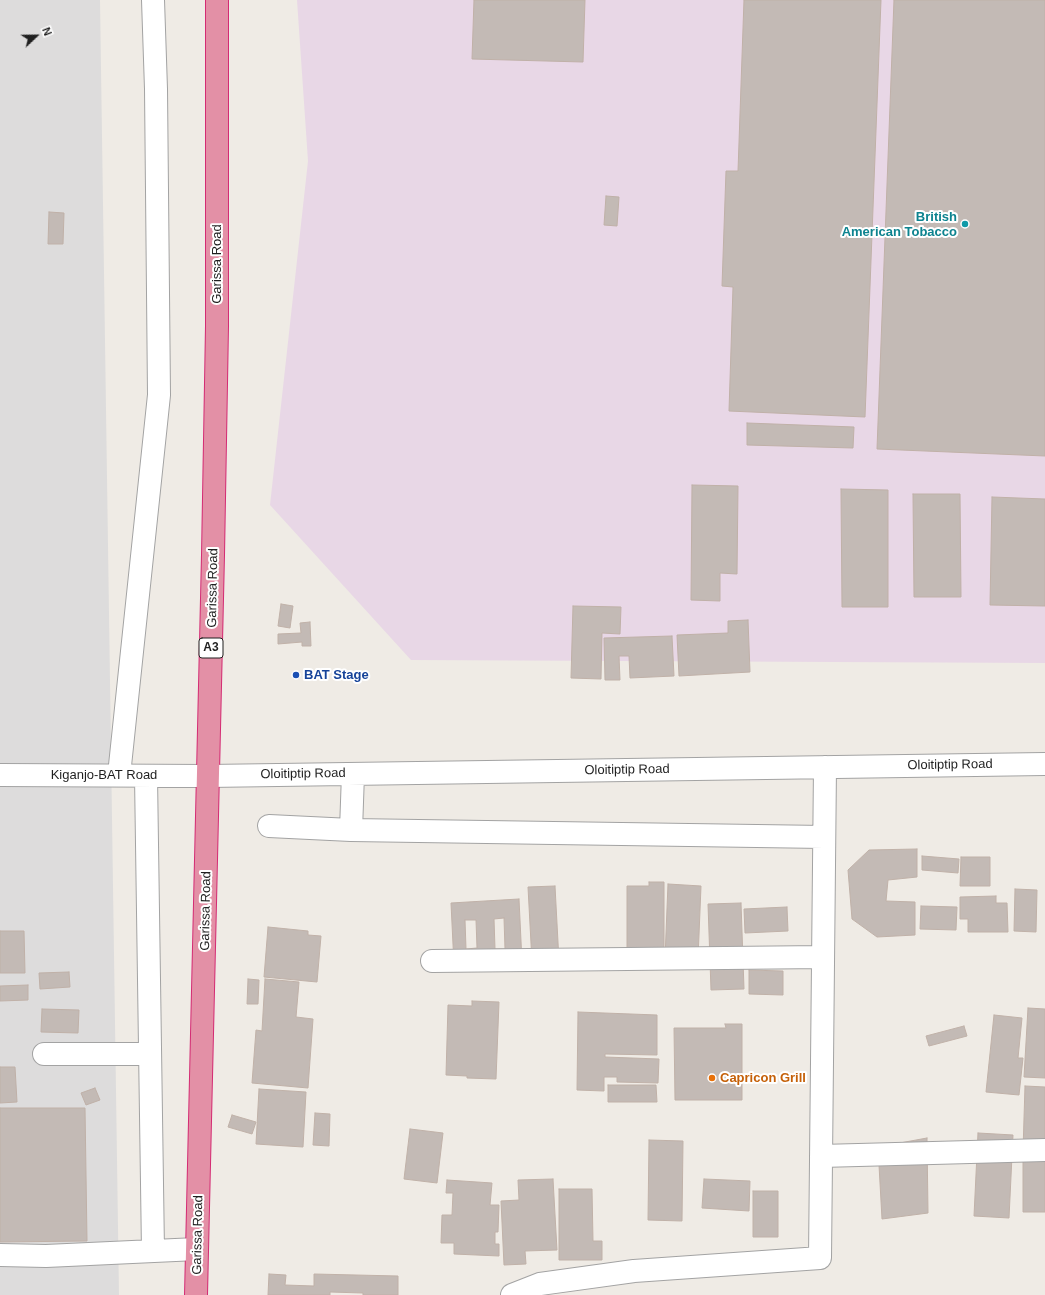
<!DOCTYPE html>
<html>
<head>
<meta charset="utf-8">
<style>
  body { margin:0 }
  #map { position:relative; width:1045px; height:1295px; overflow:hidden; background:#efebe5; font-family:Arial,sans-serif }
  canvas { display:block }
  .north { position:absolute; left:16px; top:16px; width:40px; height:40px; -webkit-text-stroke:3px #fff; paint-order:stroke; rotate:68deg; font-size:11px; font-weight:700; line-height:16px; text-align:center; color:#1f1f1f }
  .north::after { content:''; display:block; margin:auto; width:14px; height:18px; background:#1f1f1f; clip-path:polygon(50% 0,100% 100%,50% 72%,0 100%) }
</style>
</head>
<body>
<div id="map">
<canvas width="1045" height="1295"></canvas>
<div class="north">N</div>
</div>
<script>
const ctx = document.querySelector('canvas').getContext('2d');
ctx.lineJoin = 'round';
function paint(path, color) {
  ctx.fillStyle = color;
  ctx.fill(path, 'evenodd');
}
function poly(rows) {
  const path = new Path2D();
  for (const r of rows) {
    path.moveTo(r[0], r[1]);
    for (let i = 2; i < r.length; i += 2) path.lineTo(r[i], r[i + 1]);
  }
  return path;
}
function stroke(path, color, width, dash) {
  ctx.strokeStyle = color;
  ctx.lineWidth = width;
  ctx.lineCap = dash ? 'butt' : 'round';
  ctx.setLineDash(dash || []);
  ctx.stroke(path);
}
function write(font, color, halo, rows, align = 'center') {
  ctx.font = font + ' Arial,sans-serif';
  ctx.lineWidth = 4;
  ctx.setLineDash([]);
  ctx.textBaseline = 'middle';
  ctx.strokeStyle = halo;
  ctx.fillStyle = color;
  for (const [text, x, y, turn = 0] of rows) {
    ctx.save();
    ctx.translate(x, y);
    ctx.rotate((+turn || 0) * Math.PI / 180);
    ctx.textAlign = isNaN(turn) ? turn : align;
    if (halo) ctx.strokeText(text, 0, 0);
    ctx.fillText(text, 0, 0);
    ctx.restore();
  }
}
paint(poly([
  [0,0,100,0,119,1295,0,1295]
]), '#dddcdc');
paint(poly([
  [297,0,1045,0,1045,663,411,660,270,505,308,161]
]), '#e8d7e6');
const building = poly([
  [474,0,585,0,583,62,472,59,474,0],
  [744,0,881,0,865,417,729,411,733,287,722,286,726,171,738,171,744,0],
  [894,0,1045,0,1045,456,877,449,894,0],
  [606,196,619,197,617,226,604,225,606,196],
  [49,212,64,213,63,244,48,244,49,212],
  [747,423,854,427,853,448,747,445,747,423],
  [692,485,738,486,737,574,720,573,720,601,691,600,692,485],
  [841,489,888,490,888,607,842,607,841,489],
  [913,494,960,494,961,597,914,597,913,494],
  [992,497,1045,499,1045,606,990,605,992,497],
  [281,604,293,606,290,628,278,626,281,604],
  [573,606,621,607,620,634,602,633,601,679,571,678,573,606],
  [748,620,750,672,679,676,677,635,728,633,728,621,748,620],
  [310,622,311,646,302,646,302,642,278,644,278,634,301,633,300,623,310,622],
  [672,636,674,676,630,678,629,656,619,656,620,680,605,680,604,638,672,636],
  [917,849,917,877,888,880,886,901,915,902,915,935,877,937,852,919,848,870,869,850,917,849],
  [922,856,959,859,958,873,922,870,922,856],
  [961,857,990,857,990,886,960,886,961,857],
  [649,882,664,882,664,958,627,954,627,886,649,886,649,882],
  [668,884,701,886,698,959,665,958,668,884],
  [555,886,559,961,532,962,528,887,555,886],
  [1015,889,1037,890,1036,932,1014,931,1015,889],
  [996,896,996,903,1007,903,1008,932,968,932,968,919,960,919,960,897,996,896],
  [519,899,522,962,454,965,451,903,519,899],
  [504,918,505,949,495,949,494,919,504,918],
  [465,920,476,920,477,948,466,949,465,920],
  [741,903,744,989,711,990,708,904,741,903],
  [921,906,957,907,956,930,920,929,921,906],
  [787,907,788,931,745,933,744,909,787,907],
  [268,927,308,931,308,935,321,936,317,982,264,977,268,927],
  [0,931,24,931,25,973,0,973,0,931],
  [749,970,783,971,783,995,749,994,749,970],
  [69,972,70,987,40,989,39,973,69,972],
  [248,979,259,980,258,1004,247,1004,248,979],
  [265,979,299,982,296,1017,313,1019,308,1088,252,1083,256,1030,262,1031,265,979],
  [28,985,28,1000,0,1001,0,986,28,985],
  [472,1001,499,1002,496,1079,467,1078,467,1076,446,1075,448,1005,472,1006,472,1001],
  [1028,1008,1045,1009,1045,1078,1024,1077,1028,1008],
  [42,1009,79,1010,78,1033,41,1032,42,1009],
  [578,1012,657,1015,657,1055,605,1054,605,1057,659,1059,658,1083,617,1082,617,1077,604,1077,604,1091,577,1090,578,1012],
  [994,1015,1022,1018,1018,1058,1023,1058,1019,1095,986,1092,994,1015],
  [725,1024,742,1024,742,1100,675,1100,674,1028,726,1028,725,1024],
  [964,1026,967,1036,929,1046,926,1036,964,1026],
  [0,1067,15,1067,17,1102,0,1103,0,1067],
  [608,1085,656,1085,657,1102,608,1102,608,1085],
  [1025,1086,1045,1087,1045,1151,1023,1151,1025,1086],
  [95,1088,100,1100,86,1105,81,1093,95,1088],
  [259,1089,306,1092,303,1147,256,1144,259,1089],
  [0,1108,85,1108,87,1241,0,1242,0,1108],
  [315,1113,330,1114,329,1146,313,1145,315,1113],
  [232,1115,256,1122,252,1134,228,1127,232,1115],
  [410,1129,443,1133,437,1183,404,1179,410,1129],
  [978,1133,1013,1135,1009,1218,974,1216,978,1133],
  [927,1138,928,1213,882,1219,878,1147,927,1138],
  [649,1140,683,1141,682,1221,648,1220,649,1140],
  [1023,1161,1045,1161,1045,1212,1023,1212,1023,1161],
  [553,1179,557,1250,525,1251,526,1264,504,1265,501,1201,519,1200,518,1180,553,1179],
  [704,1179,750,1181,749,1211,702,1208,704,1179],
  [447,1180,492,1183,490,1205,499,1205,498,1232,495,1232,495,1244,499,1244,499,1256,454,1254,454,1243,441,1243,442,1215,452,1215,453,1193,446,1193,447,1180],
  [559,1189,592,1189,593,1241,602,1241,602,1260,559,1260,559,1189],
  [753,1191,778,1191,778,1237,753,1237,753,1191],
  [269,1274,286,1275,285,1285,314,1286,314,1274,398,1276,398,1295,363,1295,363,1293,330,1292,330,1295,268,1295,269,1274]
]);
paint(building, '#c3bab5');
stroke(building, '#c0b1a8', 1);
const minor = poly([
  [0,775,208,776,1045,764],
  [119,775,159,395,156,89,153,0],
  [146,776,153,1251],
  [269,826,351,830,824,837],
  [351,830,353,774],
  [432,961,823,957],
  [44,1054,150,1054],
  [821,1156,1045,1150],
  [0,1255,46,1256,197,1249],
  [512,1295,540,1284,634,1271,820,1258,825,767]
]);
const highway = poly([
  [196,1295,213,555,217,326,217,0]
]);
stroke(minor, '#a3a3a3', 24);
stroke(highway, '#d42b73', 24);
stroke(minor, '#fff', 22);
stroke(highway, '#e390a6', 22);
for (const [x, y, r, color] of [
  [965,224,4,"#0f9aa8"],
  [296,675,4,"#1a4fb4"],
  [712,1078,4,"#e8710a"]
]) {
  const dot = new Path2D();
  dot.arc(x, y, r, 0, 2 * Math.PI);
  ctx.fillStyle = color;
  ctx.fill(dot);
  stroke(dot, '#fff', 1.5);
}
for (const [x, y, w] of [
  [211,648,24]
]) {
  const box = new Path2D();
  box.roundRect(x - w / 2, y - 10, w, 20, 3);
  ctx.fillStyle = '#fff';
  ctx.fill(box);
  stroke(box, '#1f1f1f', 1);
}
write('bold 12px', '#1f1f1f', null, [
  ["A3",211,648]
]);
write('bold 13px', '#0d838f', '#fff', [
  ["British",957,217],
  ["American Tobacco",957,232]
], 'right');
write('13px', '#1f1f1f', '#fff', [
  ["Garissa Road",217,264,-90],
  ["Garissa Road",213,588,-89],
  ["Oloitiptip Road",950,765,-1],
  ["Oloitiptip Road",627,770,-1],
  ["Oloitiptip Road",303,774,-1],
  ["Kiganjo-BAT Road",104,775],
  ["Garissa Road",206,911,-89],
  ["Garissa Road",198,1235,-89]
]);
write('bold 13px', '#164399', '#fff', [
  ["BAT Stage",304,675]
], 'left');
write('bold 13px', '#c56008', '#fff', [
  ["Capricon Grill",720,1078]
], 'left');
</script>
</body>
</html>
